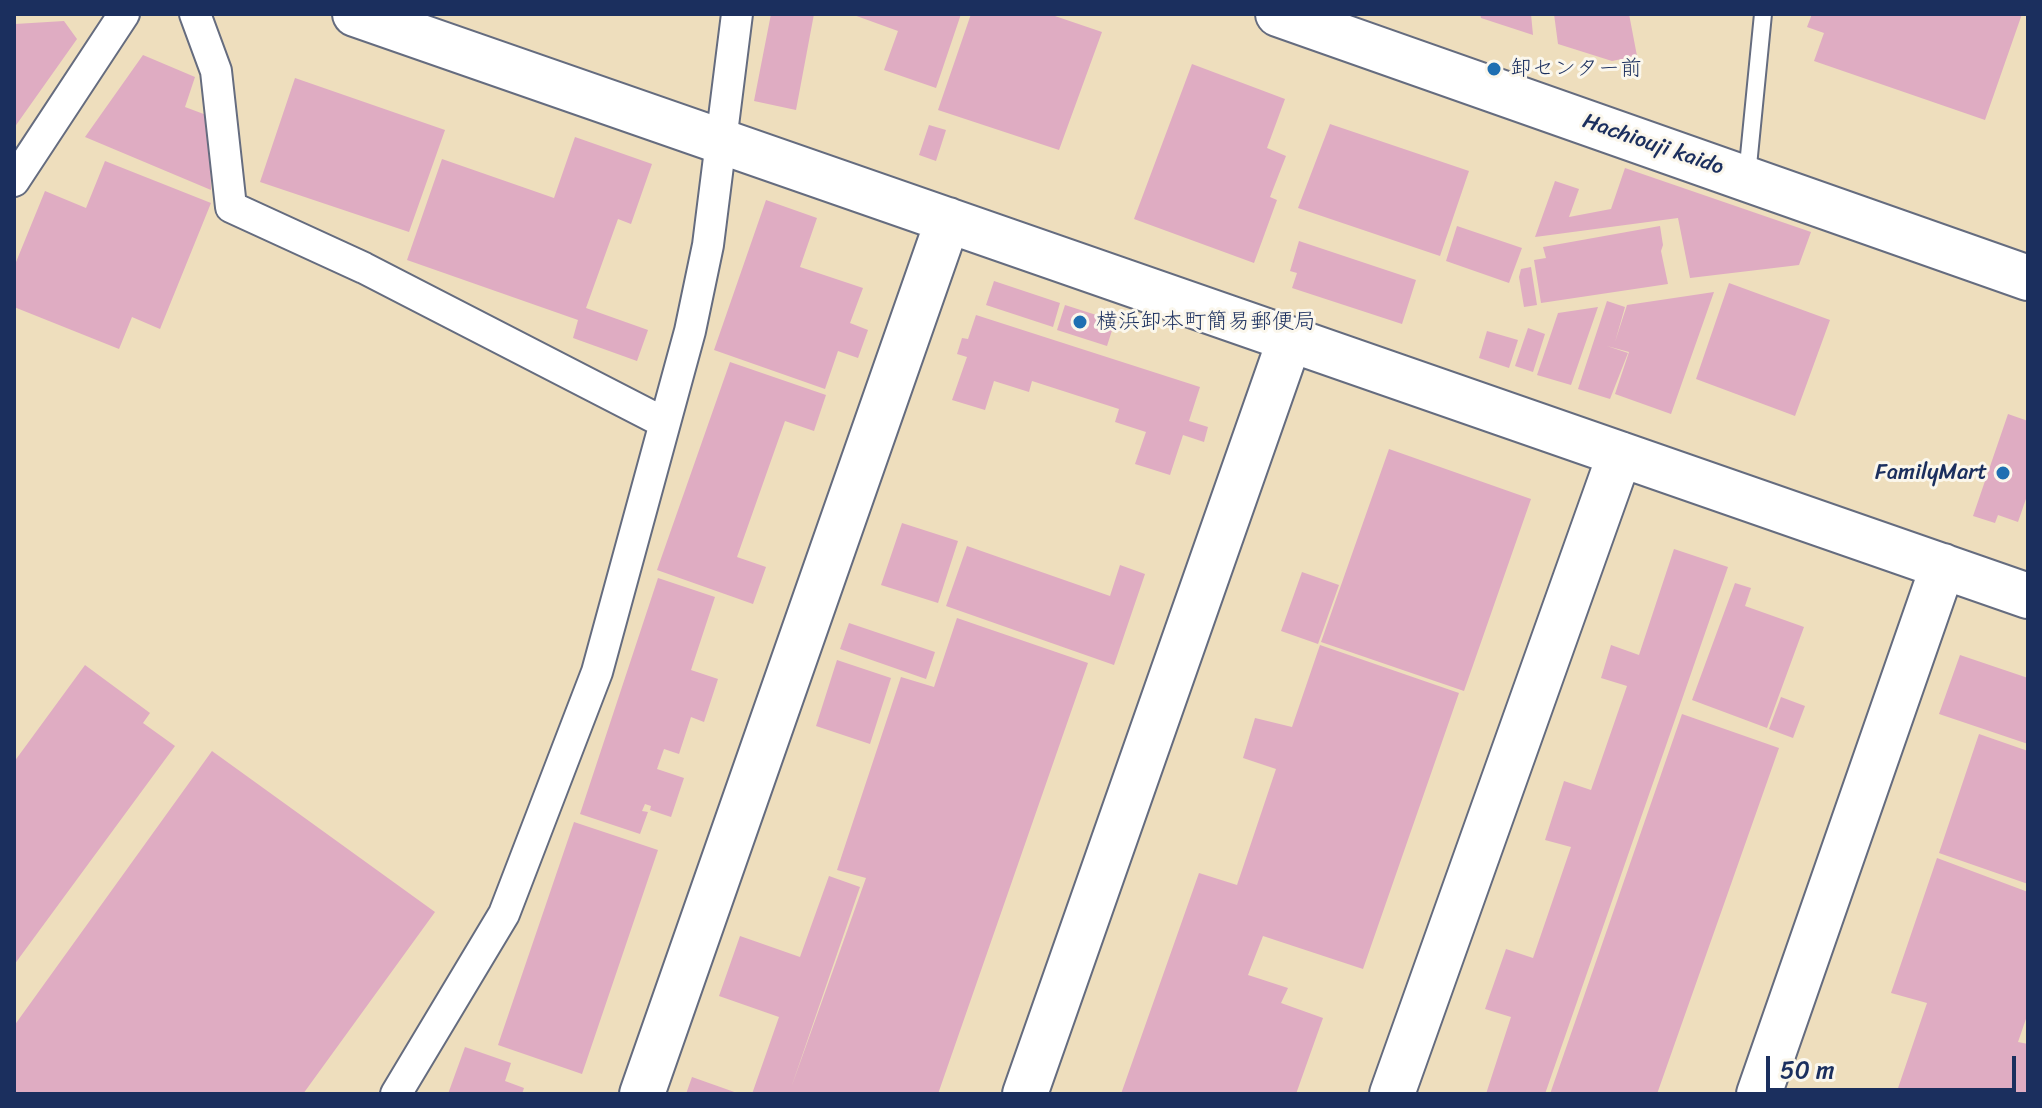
<!DOCTYPE html>
<html>
<head>
<meta charset="utf-8">
<style>
  body { margin:0 }
  #map { position:relative; width:2042px; height:1108px; overflow:hidden; background:#eedebd; font-family:Sriracha,sans-serif }
  canvas { display:block }
  .frame { position:absolute; inset:0; border:16px solid #1b2f5e; pointer-events:none }
  .scale { position:absolute; left:1766px; top:1056px; width:250px; height:36px; box-sizing:border-box; border:4px solid #1b2f5e; border-top:0; padding-left:10px; font-size:24px; line-height:28px; white-space:nowrap; color:#1b2f5e; -webkit-text-stroke:6px #fbf7ec; paint-order:stroke }
</style>
</head>
<body>
<div id="map">
<canvas width="2042" height="1108"></canvas>
<div class="frame"></div>
<div class="scale">50 m</div>
</div>
<script>
const ctx = document.querySelector('canvas').getContext('2d');
ctx.lineJoin = 'round';
function paint(path, color) {
  ctx.fillStyle = color;
  ctx.fill(path, 'evenodd');
}
function poly(rows) {
  const path = new Path2D();
  for (const r of rows) {
    path.moveTo(r[0], r[1]);
    for (let i = 2; i < r.length; i += 2) path.lineTo(r[i], r[i + 1]);
  }
  return path;
}
function stroke(path, color, width, dash) {
  ctx.strokeStyle = color;
  ctx.lineWidth = width;
  ctx.lineCap = dash ? 'butt' : 'round';
  ctx.setLineDash(dash || []);
  ctx.stroke(path);
}
function write(font, color, halo, rows, align = 'center') {
  ctx.font = font + ' Sriracha,"Klee One",sans-serif';
  ctx.lineWidth = 6;
  ctx.setLineDash([]);
  ctx.textBaseline = 'middle';
  ctx.strokeStyle = halo;
  ctx.fillStyle = color;
  for (const [text, x, y, turn = 0] of rows) {
    ctx.save();
    ctx.translate(x, y);
    ctx.rotate((+turn || 0) * Math.PI / 180);
    ctx.textAlign = isNaN(turn) ? turn : align;
    if (halo) ctx.strokeText(text, 0, 0);
    ctx.fillText(text, 0, 0);
    ctx.restore();
  }
}
paint(poly([
  [771,14,814,14,796,110,754,101],
  [851,14,961,14,936,88,884,70,898,31],
  [971,14,1049,14,1102,32,1059,150,938,110],
  [1480,14,1531,14,1533,35,1481,18],
  [1554,14,1629,14,1637,56,1612,61,1558,44],
  [1812,14,2022,14,1985,120,1814,61,1824,33,1807,27],
  [64,21,77,39,14,128,15,24],
  [143,55,195,77,185,107,209,116,211,190,85,137],
  [1192,64,1285,99,1267,148,1286,156,1270,197,1277,200,1254,263,1134,219],
  [295,78,445,130,409,232,260,182],
  [1330,124,1469,171,1440,256,1298,208],
  [929,125,946,130,936,161,919,155],
  [575,137,652,164,631,224,618,219,586,308,648,330,637,361,573,338,578,320,407,260,442,159,554,198],
  [105,161,211,203,160,329,132,317,119,349,14,307,14,267,45,191,86,208],
  [1625,168,1811,232,1799,265,1690,278,1678,218,1535,237,1555,181,1579,189,1569,217,1611,209],
  [766,200,817,218,800,267,863,288,850,323,868,330,858,358,838,351,825,389,714,350],
  [1457,226,1522,248,1509,283,1446,261],
  [1660,226,1663,245,1661,251,1668,284,1541,303,1534,260,1546,258,1543,247],
  [1299,241,1416,280,1402,324,1292,288,1297,273,1290,271],
  [1531,267,1537,305,1524,307,1519,277,1521,269],
  [994,281,1060,303,1053,327,986,305],
  [1729,283,1830,320,1795,416,1696,379],
  [1714,292,1671,414,1615,394,1629,352,1607,346,1628,353,1610,399,1578,389,1607,301,1625,307,1615,342,1627,305],
  [1065,305,1115,321,1107,346,1057,330],
  [1598,307,1571,385,1537,375,1558,313],
  [976,315,1200,387,1189,421,1208,427,1204,442,1183,435,1170,475,1135,464,1146,432,1115,422,1119,409,1032,381,1029,392,994,381,985,410,952,400,967,357,957,354,962,338,968,339],
  [1528,328,1545,334,1533,372,1515,366],
  [1487,331,1518,340,1509,368,1479,358],
  [730,362,826,395,814,431,785,421,737,557,766,567,753,604,657,570],
  [2008,414,2028,421,2028,493,2018,522,1998,515,1995,523,1973,516],
  [1389,449,1531,499,1464,691,1321,642],
  [902,523,958,541,938,603,881,585],
  [967,546,1110,596,1120,565,1145,574,1114,665,946,606],
  [1674,549,1728,567,1545,1094,1486,1094,1511,1017,1485,1009,1506,949,1533,958,1571,847,1545,840,1564,781,1591,790,1627,686,1601,678,1611,645,1639,655],
  [1302,572,1339,585,1318,644,1281,631],
  [658,578,715,597,691,670,718,679,704,722,691,717,679,754,664,749,657,769,684,778,671,817,650,810,651,806,645,804,642,811,648,812,640,834,580,814],
  [1735,583,1751,588,1745,606,1804,627,1767,728,1692,700],
  [957,618,1088,663,938,1094,752,1094,779,1017,719,996,740,936,800,957,829,876,860,887,791,1088,866,878,837,870,901,677,934,687],
  [849,623,935,652,926,679,840,649],
  [1320,645,1459,693,1363,969,1263,936,1248,975,1288,988,1281,1003,1323,1018,1296,1094,1121,1094,1199,873,1237,885,1276,769,1243,758,1255,718,1292,727],
  [1960,655,2028,678,2028,744,1939,714],
  [837,660,891,678,870,744,816,726],
  [85,665,150,713,143,723,175,746,14,965,14,762],
  [1781,697,1805,706,1793,738,1769,729],
  [1682,714,1779,748,1657,1094,1550,1094],
  [1979,734,2028,751,2028,884,1939,853],
  [212,751,435,912,303,1094,14,1094,14,1026],
  [574,822,658,850,582,1074,498,1045],
  [1937,858,2028,892,2028,1013,2018,1042,2028,1044,2028,1094,1896,1094,1927,1003,1891,993],
  [465,1047,511,1063,505,1081,524,1088,522,1094,448,1094],
  [692,1077,740,1094,686,1094]
]), '#dfacc2');
const lane = poly([
  [1747,176,1763,14]
]);
const street = poly([
  [195,14,216,71,231,207,364,268,663,422],
  [14,181,124,14],
  [396,1094,504,914,597,672,690,331,708,245,737,14]
]);
const secondary = poly([
  [355,14,2028,596],
  [1278,14,2028,278],
  [642,1094,948,220],
  [1025,1094,1290,339],
  [1392,1094,1620,454],
  [1759,1094,1943,566]
]);
stroke(lane, '#656c7f', 20);
stroke(street, '#656c7f', 34);
stroke(secondary, '#656c7f', 48);
stroke(lane, '#fff', 16);
stroke(street, '#fff', 30);
stroke(secondary, '#fff', 44);
for (const [x, y, r, color] of [
  [1494,69,8,"#1f6fb2"],
  [1080,322,8,"#1f6fb2"],
  [2003,473,8,"#1f6fb2"]
]) {
  const dot = new Path2D();
  dot.arc(x, y, r, 0, 2 * Math.PI);
  ctx.fillStyle = color;
  ctx.fill(dot);
  stroke(dot, '#fbf7ec', 3);
}
write('22px', '#1b2f5e', '#fbf7ec', [
  ["卸センター前",1510,69],
  ["横浜卸本町簡易郵便局",1096,322],
  ["FamilyMart",1987,473,"right"]
], 'left');
write('22px', '#1b2f5e', '#fbf7ec', [
  ["Hachiouji kaido",1653,145,19]
]);
</script>
</body>
</html>
